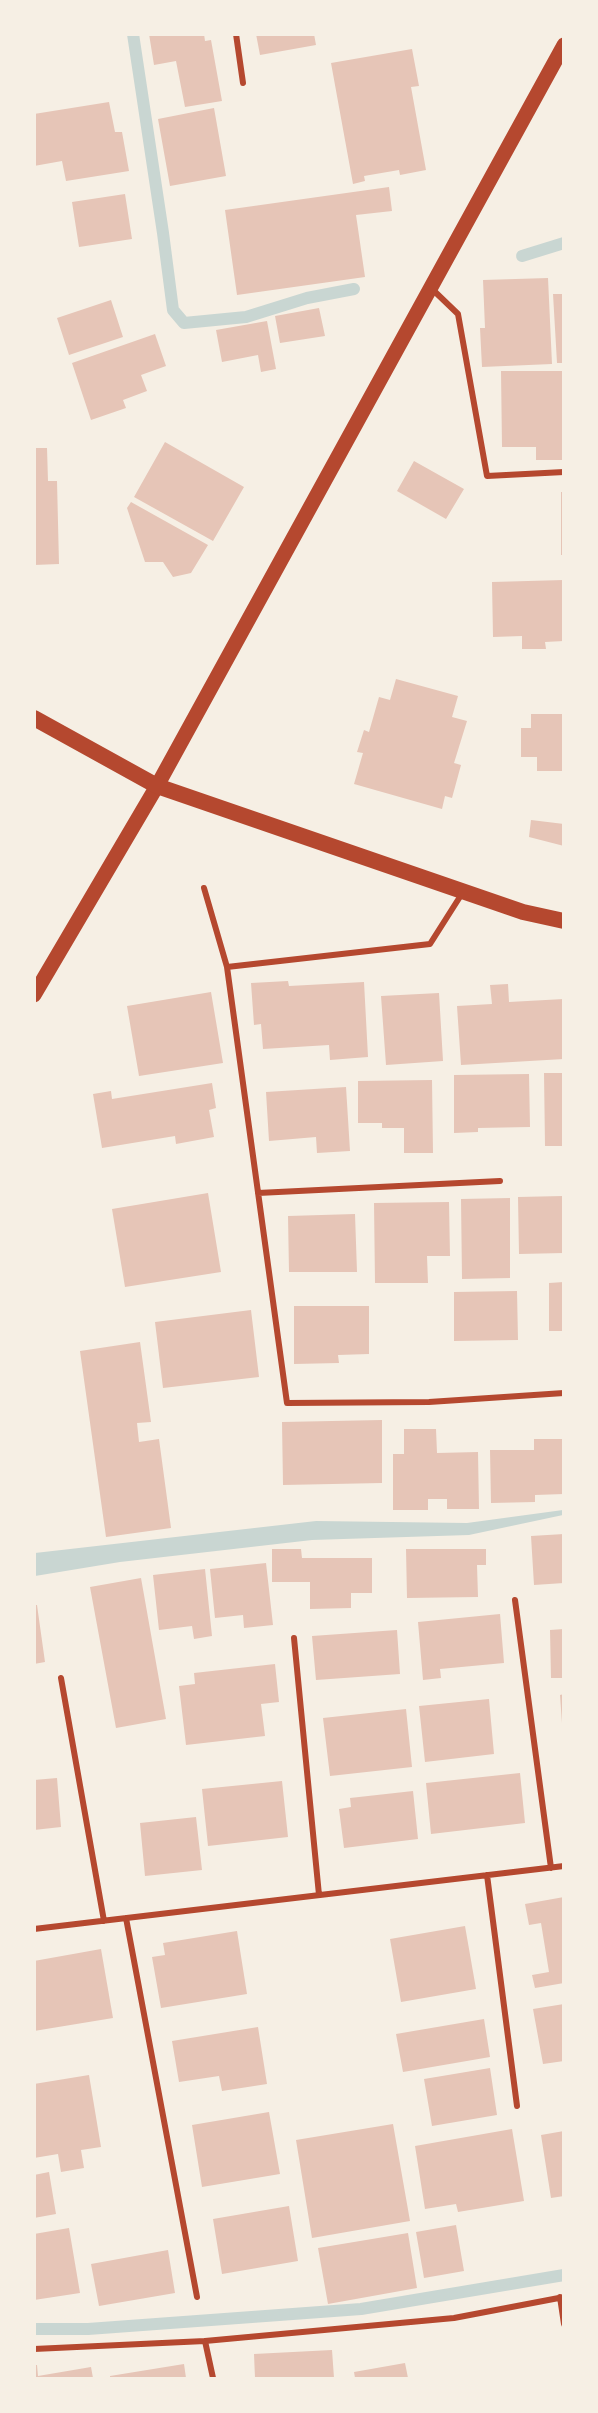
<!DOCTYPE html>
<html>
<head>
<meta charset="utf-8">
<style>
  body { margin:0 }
  #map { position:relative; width:598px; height:2413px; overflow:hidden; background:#f6efe4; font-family:"Nunito Sans",sans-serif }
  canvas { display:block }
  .frame { position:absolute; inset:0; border:36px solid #f6efe4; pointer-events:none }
</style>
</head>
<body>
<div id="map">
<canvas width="598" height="2413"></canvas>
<div class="frame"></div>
</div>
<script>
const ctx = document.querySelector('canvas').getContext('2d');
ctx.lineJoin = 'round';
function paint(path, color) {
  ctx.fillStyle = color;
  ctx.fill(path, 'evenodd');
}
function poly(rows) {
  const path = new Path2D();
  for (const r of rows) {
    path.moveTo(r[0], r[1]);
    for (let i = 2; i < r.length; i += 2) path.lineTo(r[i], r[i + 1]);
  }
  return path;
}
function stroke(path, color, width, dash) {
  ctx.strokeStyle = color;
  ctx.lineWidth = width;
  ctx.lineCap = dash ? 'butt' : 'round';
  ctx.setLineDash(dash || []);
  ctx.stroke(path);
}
paint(poly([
  [563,1510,563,1515,469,1535,312,1540,120,1562,35,1576,35,1553,316,1521,467,1523]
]), '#c9d6d2');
stroke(poly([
  [133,34,163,233,173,310,184,323,246,317,307,298,354,289],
  [522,256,564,243],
  [34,2329,88,2329,361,2309,564,2275]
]), '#c9d6d2', 12);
paint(poly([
  [149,34,204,34,205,41,211,40,222,101,185,107,176,61,154,65],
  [256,34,314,34,316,45,260,55],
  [412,49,419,86,411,87,426,170,400,175,399,170,364,176,365,181,353,184,331,63],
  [109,102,115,132,122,132,129,171,66,181,62,161,34,166,34,114],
  [214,108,226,176,170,186,158,119],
  [389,187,392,211,356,215,365,277,237,295,225,210],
  [125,194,132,239,79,247,72,202],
  [548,278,552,364,482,367,480,328,485,328,483,280],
  [553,294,564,294,564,363,557,363],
  [111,300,123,337,69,355,57,318],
  [319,308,325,336,280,343,275,316],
  [267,321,276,369,261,372,258,355,222,362,216,330],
  [155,334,166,366,141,375,147,391,123,400,126,408,91,420,72,363],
  [501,371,564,371,564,460,536,460,536,447,502,447],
  [165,442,244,487,213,541,134,497],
  [34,448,47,448,48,481,57,481,59,564,34,565],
  [414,461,464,489,446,519,397,491],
  [561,492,564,492,564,555,561,555],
  [131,502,208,545,191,573,173,577,163,562,145,562,127,508],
  [564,580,564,641,545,642,546,649,522,649,522,636,493,637,492,582],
  [396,679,458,696,452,717,467,721,454,763,461,765,452,798,445,796,442,809,354,784,363,753,357,752,364,730,369,732,379,697,390,700],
  [531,714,564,714,564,771,537,771,537,757,521,757,521,728,531,728],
  [531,820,564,824,564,846,529,837],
  [288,981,289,986,364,982,368,1057,330,1060,329,1045,263,1049,261,1024,254,1025,251,983],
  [508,984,509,1002,564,999,564,1059,461,1065,457,1006,492,1004,490,985],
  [211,992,223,1063,139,1076,127,1006],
  [439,993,443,1061,386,1065,381,996],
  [544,1073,564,1073,564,1146,545,1146],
  [529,1074,530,1127,478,1128,478,1132,454,1133,454,1075],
  [432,1080,433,1153,404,1153,404,1128,382,1128,382,1123,358,1123,358,1081],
  [212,1083,216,1108,209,1110,214,1137,176,1144,175,1136,102,1148,93,1094,111,1091,112,1099],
  [346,1087,350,1151,317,1153,316,1137,269,1141,266,1092],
  [208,1193,221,1272,125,1287,112,1209],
  [563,1196,564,1253,519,1254,518,1197],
  [510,1198,510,1278,462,1279,461,1199],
  [449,1202,450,1256,427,1256,428,1283,375,1283,374,1203],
  [355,1214,357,1272,289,1272,288,1216],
  [564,1282,564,1331,549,1331,549,1283],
  [517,1291,518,1340,454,1341,454,1292],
  [294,1306,369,1306,369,1354,338,1355,339,1363,294,1364],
  [251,1310,259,1377,163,1388,155,1322],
  [140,1342,151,1422,137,1423,139,1442,159,1439,171,1528,106,1537,80,1351],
  [382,1420,382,1483,283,1485,282,1422],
  [404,1429,436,1429,437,1453,478,1452,479,1509,447,1509,447,1499,428,1499,428,1510,393,1510,393,1454,404,1454],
  [534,1439,564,1439,564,1494,535,1495,535,1502,491,1503,490,1450,534,1450],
  [564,1534,564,1583,534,1585,531,1536],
  [272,1549,301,1549,302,1558,372,1558,372,1593,351,1593,351,1608,310,1609,310,1582,272,1582],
  [406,1549,486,1549,486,1565,477,1565,478,1597,407,1598],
  [266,1563,273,1625,244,1628,243,1615,215,1618,210,1569],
  [205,1569,212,1636,194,1639,192,1626,159,1630,153,1575],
  [141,1578,166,1719,116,1728,90,1587],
  [34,1605,37,1605,45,1662,34,1664],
  [500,1614,504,1663,440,1669,441,1678,423,1680,418,1622],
  [564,1629,564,1678,551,1678,550,1630],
  [397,1630,400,1674,316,1680,312,1636],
  [275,1664,279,1702,261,1704,265,1736,186,1745,179,1686,195,1684,194,1673],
  [564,1694,564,1723,562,1723,560,1695],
  [489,1699,494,1754,425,1762,419,1706],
  [406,1709,412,1767,330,1776,323,1718],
  [520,1773,525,1823,431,1834,426,1783],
  [57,1778,61,1827,34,1830,34,1780],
  [282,1781,288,1837,208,1846,202,1789],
  [413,1791,418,1839,344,1848,339,1809,351,1807,350,1798],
  [196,1817,202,1870,145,1876,140,1823],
  [564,1897,564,1983,535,1988,532,1975,549,1972,541,1923,529,1925,525,1904],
  [465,1926,476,1989,401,2002,390,1939],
  [237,1931,247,1994,161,2008,152,1957,165,1955,163,1943],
  [101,1949,113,2018,34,2031,34,1961],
  [564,2004,564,2061,543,2064,533,2009],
  [484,2019,490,2057,403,2072,396,2034],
  [258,2027,267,2084,222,2091,219,2076,179,2082,172,2041],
  [490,2068,497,2115,432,2126,424,2079],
  [89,2075,101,2147,81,2150,84,2168,61,2172,58,2154,34,2158,34,2084],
  [269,2112,280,2174,202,2187,192,2125],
  [393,2124,410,2221,312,2238,296,2140],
  [512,2129,524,2201,458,2212,456,2204,425,2209,415,2146],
  [564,2131,564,2196,551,2198,541,2135],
  [49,2172,56,2214,34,2218,34,2175],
  [289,2206,298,2261,222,2274,213,2219],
  [456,2225,464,2271,424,2278,416,2232],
  [69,2228,80,2293,34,2300,34,2234],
  [408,2233,417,2288,328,2304,318,2248],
  [168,2250,175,2293,99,2306,91,2264],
  [332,2350,334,2378,255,2378,254,2354],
  [405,2363,408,2378,355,2378,354,2372],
  [184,2364,186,2378,110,2378,110,2376],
  [34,2365,37,2365,38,2376,91,2367,93,2378,34,2378]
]), '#e6c5b7');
stroke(poly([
  [236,34,243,83],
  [431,288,458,314,487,476,564,472],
  [204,888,227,967],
  [463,892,430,944,227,967,287,1403,429,1402,564,1393],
  [258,1193,500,1181],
  [515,1600,551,1868],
  [294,1638,319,1895],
  [61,1678,104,1921],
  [487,1875,517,2106],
  [126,1918,197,2297],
  [34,1929,564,1866],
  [560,2297,564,2324],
  [205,2341,213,2378],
  [34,2349,205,2341,454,2318,564,2297]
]), '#b5482f', 6);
stroke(poly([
  [34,995,157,786,564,45]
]), '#b5482f', 15);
stroke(poly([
  [34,718,157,786,523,912,564,921]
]), '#b5482f', 16);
</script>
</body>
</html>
